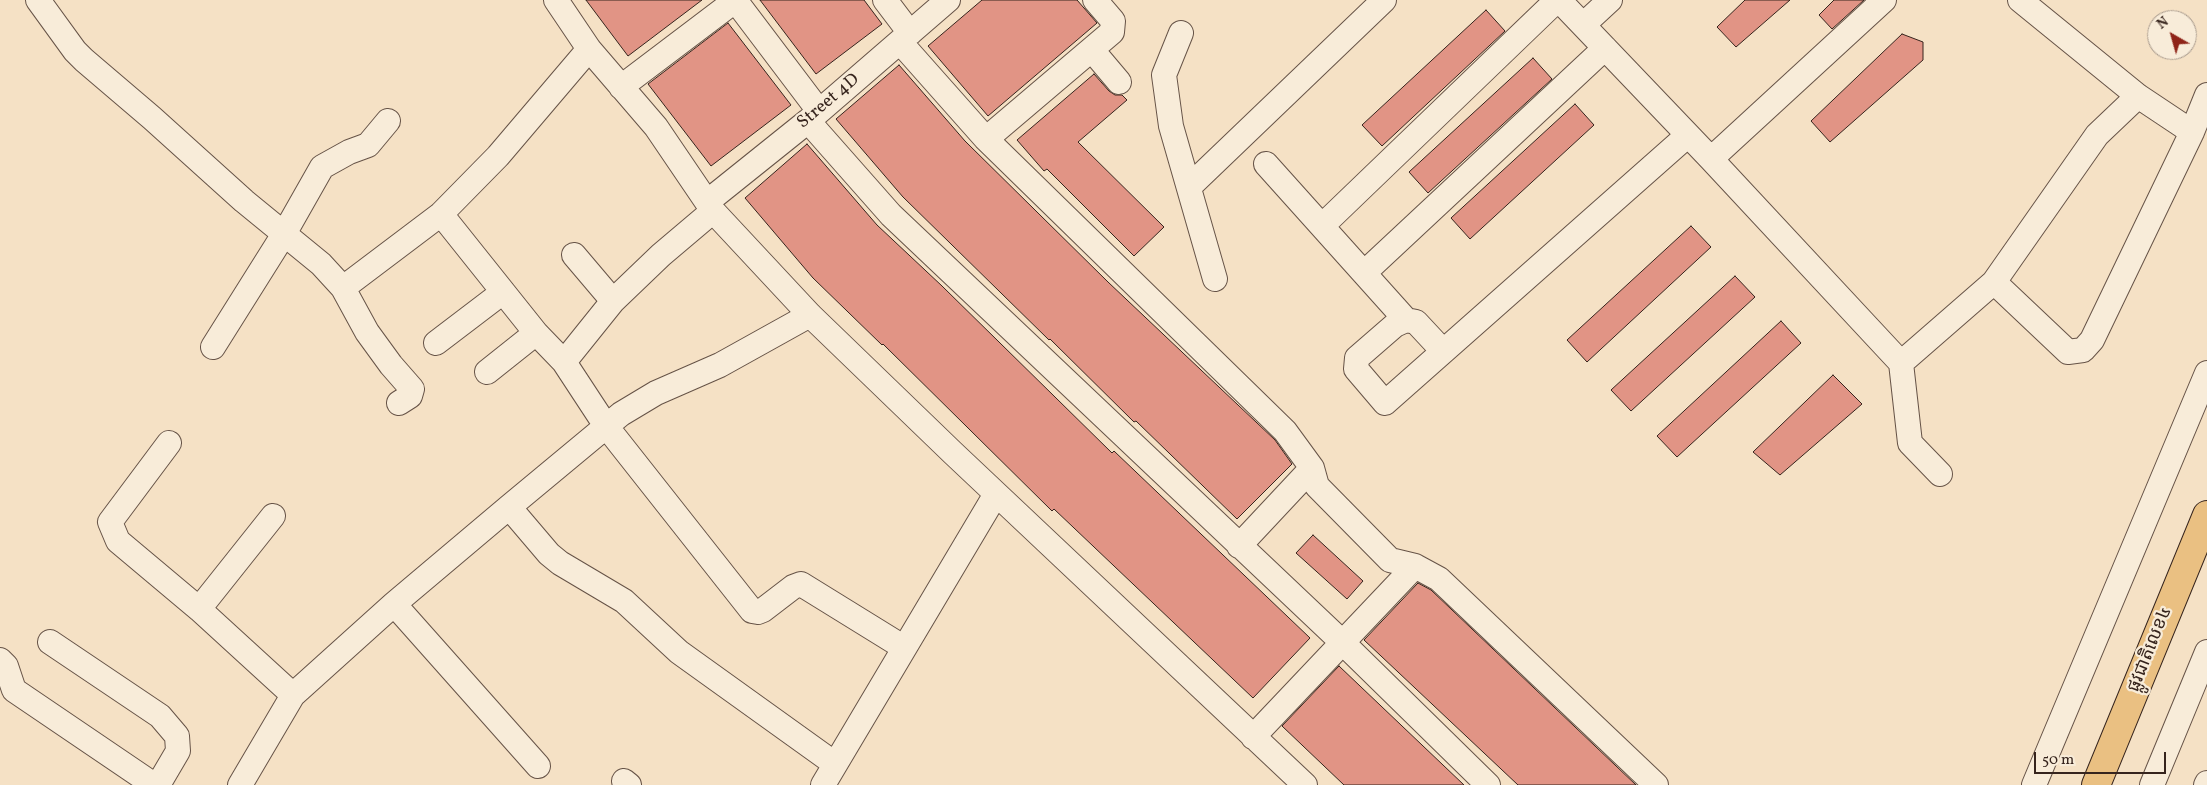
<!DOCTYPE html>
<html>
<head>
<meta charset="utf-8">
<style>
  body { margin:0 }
  #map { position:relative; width:2207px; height:785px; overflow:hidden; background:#f5e1c5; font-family:Vollkorn,serif }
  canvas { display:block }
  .north { position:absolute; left:2147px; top:10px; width:50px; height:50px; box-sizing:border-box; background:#f8ecd9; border:1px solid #aa9c8e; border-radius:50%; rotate:322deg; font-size:14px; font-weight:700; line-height:20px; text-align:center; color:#36241d }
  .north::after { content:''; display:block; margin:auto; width:18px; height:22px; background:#8f2418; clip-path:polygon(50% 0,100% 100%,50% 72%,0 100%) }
  .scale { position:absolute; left:2034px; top:752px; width:132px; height:22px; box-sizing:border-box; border:2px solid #36241d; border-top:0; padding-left:6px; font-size:15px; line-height:18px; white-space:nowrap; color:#36241d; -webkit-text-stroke:4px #f8ecd9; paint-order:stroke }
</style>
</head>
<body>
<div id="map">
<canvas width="2207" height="785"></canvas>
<div class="north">N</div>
<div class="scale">50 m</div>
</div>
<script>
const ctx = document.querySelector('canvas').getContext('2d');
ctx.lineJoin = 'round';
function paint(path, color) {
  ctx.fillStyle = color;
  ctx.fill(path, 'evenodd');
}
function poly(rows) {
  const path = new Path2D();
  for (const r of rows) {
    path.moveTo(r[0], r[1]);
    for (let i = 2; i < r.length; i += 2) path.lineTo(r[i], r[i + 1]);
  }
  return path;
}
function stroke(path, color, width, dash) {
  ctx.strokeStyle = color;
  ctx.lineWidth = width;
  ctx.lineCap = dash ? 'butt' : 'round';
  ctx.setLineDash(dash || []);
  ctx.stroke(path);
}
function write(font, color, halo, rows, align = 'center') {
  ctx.font = font + ' Vollkorn,"Noto Sans Khmer",serif';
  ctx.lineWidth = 4.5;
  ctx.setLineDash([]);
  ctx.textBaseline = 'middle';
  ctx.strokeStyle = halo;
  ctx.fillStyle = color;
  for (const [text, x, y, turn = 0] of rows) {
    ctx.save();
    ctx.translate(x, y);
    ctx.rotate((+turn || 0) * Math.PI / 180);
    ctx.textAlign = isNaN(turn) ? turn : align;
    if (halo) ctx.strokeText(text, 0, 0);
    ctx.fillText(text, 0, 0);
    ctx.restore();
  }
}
const building = poly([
  [586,0,702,0,628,56,586,0],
  [760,0,864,0,882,24,816,74,760,0],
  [982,0,1077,0,1097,23,988,116,928,46,982,0],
  [1745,0,1790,0,1736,47,1717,27,1745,0],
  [1834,0,1864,0,1832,29,1819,15,1834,0],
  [1486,10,1505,31,1382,146,1362,125,1486,10],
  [728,23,791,105,711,166,648,84,728,23],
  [1902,34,1923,42,1923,60,1830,142,1811,121,1902,34],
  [1533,58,1552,79,1428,193,1409,172,1533,58],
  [899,65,965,141,1108,282,1275,440,1292,464,1237,519,1136,421,1134,422,1050,339,1049,340,903,197,836,119,899,65],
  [1094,74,1109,91,1115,95,1122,95,1127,100,1078,142,1164,227,1134,256,1047,169,1044,171,1017,140,1094,74],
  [1575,104,1594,125,1470,239,1451,218,1575,104],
  [807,144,877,225,942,286,1112,453,1114,451,1310,638,1253,698,1054,509,1052,511,883,344,882,345,813,278,745,198,807,144],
  [1691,226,1711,247,1587,362,1567,340,1691,226],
  [1735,276,1755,297,1631,411,1611,390,1735,276],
  [1781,321,1801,343,1677,457,1657,436,1781,321],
  [1833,375,1862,404,1780,475,1753,452,1833,375],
  [1313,535,1363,581,1347,599,1296,553,1313,535],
  [1418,583,1431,590,1636,785,1518,785,1364,640,1418,583],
  [1339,666,1464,785,1344,785,1282,726,1339,666]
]);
paint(building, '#e19485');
stroke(building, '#36241d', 1);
const minor = poly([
  [38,0,75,51,84,60,152,118,244,201,321,264,343,288,367,332,391,365,412,389,410,396,399,403],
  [556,0,589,49,656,127,713,211,810,315,953,453,1305,785],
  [735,0,819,111],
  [885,0,910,33],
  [1559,0,1711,159,1901,363,1910,443,1940,474],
  [2020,0,2138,96,2192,132],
  [1583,25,1610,0],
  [1181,33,1164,75,1171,126,1215,279],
  [900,42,986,139,1285,431,1312,468,1317,486,1390,560,1415,566,1439,579,1656,785],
  [1092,50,1119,82],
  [621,87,736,0],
  [808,121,891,215,1342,642,1488,785],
  [986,139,1112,32,1113,21,1095,0],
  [1711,159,1884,0],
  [1266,164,1406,320],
  [1190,186,1384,0],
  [707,202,808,121,948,0],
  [441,214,536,333,564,362,606,426,752,611,758,612,763,610,793,587,801,584,903,647],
  [1322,226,1557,0],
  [574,255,613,301],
  [1364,273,1605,48],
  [1994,282,2068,352,2083,350,2092,340,2192,132,2207,95],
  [343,288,441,214,498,156,589,49],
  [436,343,503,292],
  [213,347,284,234,322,167,349,152,368,145,388,121],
  [1443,351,1416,322,1406,320,1395,325,1357,358,1356,369,1385,403,1688,135],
  [564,362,613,301,661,255,713,211],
  [1901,363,1994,282,2097,135,2138,96],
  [487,372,536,333],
  [169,443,110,522,118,541,199,609,293,695],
  [509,507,549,554,560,563,624,601,679,652,835,764],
  [1239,546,1312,468],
  [394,604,538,766],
  [199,609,273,516],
  [50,642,160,716,177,736,178,751,158,785],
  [0,660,6,666,14,690,154,785],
  [1253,737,1415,566],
  [624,781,629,785],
  [240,785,293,695,394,604,509,507,621,414,656,393,720,365,810,315],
  [823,785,996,494],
  [2034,785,2207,373],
  [2152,785,2207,652],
  [2206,785,2207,783]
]);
const highway = poly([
  [2096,785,2207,515]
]);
stroke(minor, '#665347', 26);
stroke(highway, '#36241d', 30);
stroke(minor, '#f8ecd9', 24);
stroke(highway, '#eac082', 28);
write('18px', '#36241d', '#f8ecd9', [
  ["Street 4D",829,102,-40],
  ["ផ្លូវជាតិលេខ៤",2151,650,-68]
]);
</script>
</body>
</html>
